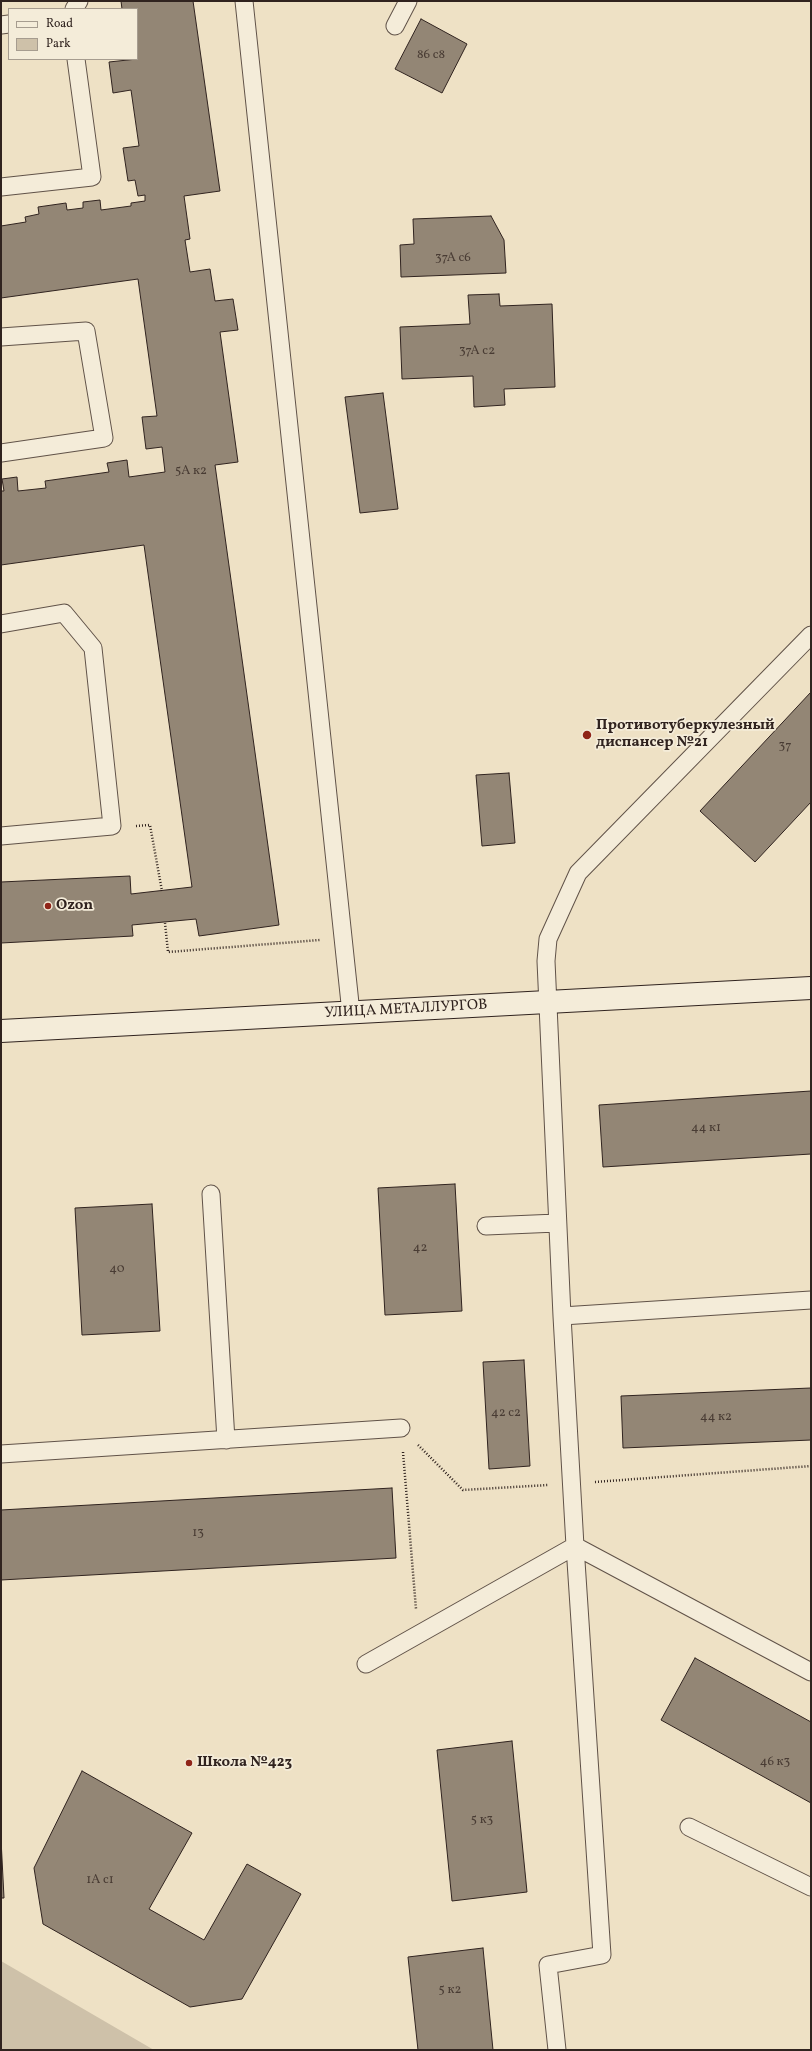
<!DOCTYPE html>
<html>
<head>
<meta charset="utf-8">
<style>
  body { margin:0 }
  #map { position:relative; width:812px; height:2051px; overflow:hidden; background:#eee1c5; font-family:Vollkorn,serif }
  canvas { display:block }
  .frame { position:absolute; inset:0; border:2px solid #30231f; pointer-events:none }
  .legend { position:absolute; left:8px; top:8px; width:130px; height:52px; box-sizing:border-box; background:#f4ecd9; border:1px solid #a69c8f; margin:0; padding:5px 7px; list-style:none; font-size:12px; color:#30231f }
  .legend li { display:flex; align-items:center; gap:8px; height:20px }
  .legend b { width:20px; border:1px solid #a69c8f }
</style>
</head>
<body>
<div id="map">
<canvas width="812" height="2051"></canvas>
<div class="frame"></div>
<ul class="legend">
<li><b style="height:5px;background:#f4ecd9"></b>Road</li>
<li><b style="height:11px;background:#cec1a9"></b>Park</li>
</ul>
</div>
<script>
const ctx = document.querySelector('canvas').getContext('2d');
ctx.lineJoin = 'round';
function paint(path, color) {
  ctx.fillStyle = color;
  ctx.fill(path, 'evenodd');
}
function poly(rows) {
  const path = new Path2D();
  for (const r of rows) {
    path.moveTo(r[0], r[1]);
    for (let i = 2; i < r.length; i += 2) path.lineTo(r[i], r[i + 1]);
  }
  return path;
}
function stroke(path, color, width, dash) {
  ctx.strokeStyle = color;
  ctx.lineWidth = width;
  ctx.lineCap = dash ? 'butt' : 'round';
  ctx.setLineDash(dash || []);
  ctx.stroke(path);
}
function write(font, color, halo, rows, align = 'center') {
  ctx.font = font + ' Vollkorn,serif';
  ctx.lineWidth = 3.5;
  ctx.setLineDash([]);
  ctx.textBaseline = 'middle';
  ctx.strokeStyle = halo;
  ctx.fillStyle = color;
  for (const [text, x, y, turn = 0] of rows) {
    ctx.save();
    ctx.translate(x, y);
    ctx.rotate((+turn || 0) * Math.PI / 180);
    ctx.textAlign = isNaN(turn) ? turn : align;
    if (halo) ctx.strokeText(text, 0, 0);
    ctx.fillText(text, 0, 0);
    ctx.restore();
  }
}
paint(poly([
  [1,1961,154,2050,1,2050]
]), '#cec1a9');
const building = poly([
  [121,1,193,1,220,191,184,196,190,239,185,240,190,272,210,269,215,301,233,299,238,330,220,332,238,462,215,465,279,925,199,936,196,919,132,925,133,936,1,943,1,882,130,876,131,894,192,887,144,545,1,565,1,491,4,491,2,479,17,477,18,491,46,488,45,481,109,472,107,463,127,460,129,477,165,472,162,447,146,449,142,417,157,416,138,279,1,298,1,226,26,222,25,217,39,214,38,207,66,203,67,210,83,208,83,202,100,200,101,210,131,206,131,203,145,201,145,195,138,196,135,180,128,181,123,148,139,146,131,90,113,93,109,62,137,59,137,9,122,9,121,1],
  [421,19,467,44,442,93,395,69,421,19],
  [491,216,504,240,506,273,401,277,400,245,414,244,413,219,491,216],
  [499,294,500,306,552,304,555,387,504,389,505,405,474,407,473,376,402,379,400,327,470,324,468,295,499,294],
  [383,393,398,509,360,513,345,397,383,393],
  [811,692,811,802,755,862,700,811,811,692],
  [509,773,515,843,482,846,476,775,509,773],
  [811,1091,811,1154,603,1167,599,1105,811,1091],
  [455,1184,462,1311,385,1315,378,1188,455,1184],
  [152,1204,160,1331,82,1335,75,1208,152,1204],
  [524,1360,530,1466,489,1469,483,1362,524,1360],
  [811,1388,811,1440,623,1448,621,1396,811,1388],
  [392,1488,396,1558,1,1580,1,1510,392,1488],
  [695,1658,811,1722,811,1803,661,1720,695,1658],
  [512,1741,527,1892,452,1901,437,1750,512,1741],
  [82,1771,192,1833,149,1909,204,1940,247,1864,301,1894,242,1999,190,2007,43,1924,34,1868,82,1771],
  [1,1839,4,1898,1,1898,1,1839],
  [483,1948,493,2050,418,2050,408,1957,483,1948]
]);
paint(building, '#938675');
stroke(building, '#30231f', 1);
const lane = poly([
  [244,1,351,1013],
  [74,9,79,1],
  [1,25,9,24],
  [395,26,408,1],
  [1,187,92,177,76,59],
  [1,337,86,331,104,438,1,453],
  [1,624,64,613,93,648,112,826,1,836],
  [811,635,578,873,548,939,546,961,562,1316,575,1546,811,1672],
  [211,1194,226,1440],
  [486,1226,557,1223],
  [562,1316,811,1300],
  [1,1454,401,1428],
  [366,1664,575,1546,602,1955,548,1965,557,2050],
  [689,1827,811,1887]
]);
const secondary = poly([
  [1,1031,811,988]
]);
stroke(lane, '#605248', 19);
stroke(secondary, '#30231f', 24);
stroke(poly([
  [136,826,150,825,162,891],
  [165,923,168,952,320,940],
  [418,1445,463,1490,548,1485],
  [403,1452,416,1609],
  [595,1482,811,1466]
]), '#30231f', 2.5, [1, 2]);
stroke(lane, '#f4ecd9', 17);
stroke(secondary, '#f4ecd9', 22);
for (const [x, y, r, color] of [
  [587,735,5,"#8f2418"],
  [48,906,4,"#8f2418"],
  [189,1763,4,"#8f2418"]
]) {
  const dot = new Path2D();
  dot.arc(x, y, r, 0, 2 * Math.PI);
  ctx.fillStyle = color;
  ctx.fill(dot);
  stroke(dot, '#f4ecd9', 1.5);
}
write('13px', '#493c34', null, [
  ["86 с8",431,56],
  ["37А с6",453,259],
  ["37А с2",477,352],
  ["5А к2",191,472],
  ["37",785,747],
  ["44 к1",706,1129],
  ["42",420,1249],
  ["40",117,1270],
  ["42 с2",506,1414],
  ["44 к2",716,1418],
  ["13",198,1534],
  ["46 к3",775,1763],
  ["5 к3",482,1821],
  ["1А c1",100,1881],
  ["5 к2",450,1991]
]);
write('bold 15px', '#30231f', '#f4ecd9', [
  ["Противотуберкулезный",596,726],
  ["диспансер №21",596,743],
  ["Ozon",56,906],
  ["Школа №423",197,1763]
], 'left');
write('15px', '#30231f', '#f4ecd9', [
  ["УЛИЦА МЕТАЛЛУРГОВ",406,1010,-3]
]);
</script>
</body>
</html>
